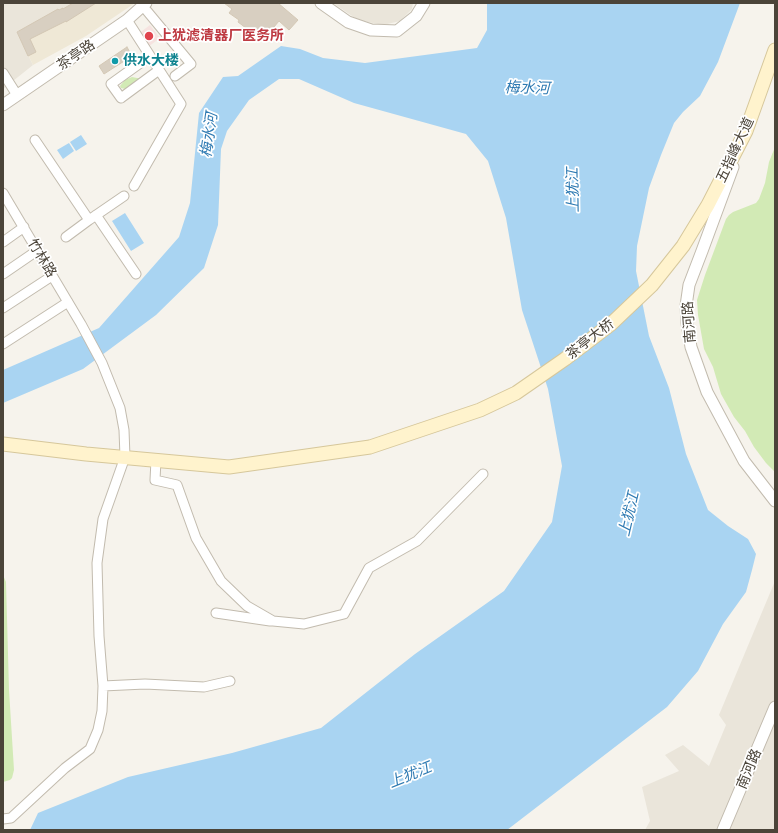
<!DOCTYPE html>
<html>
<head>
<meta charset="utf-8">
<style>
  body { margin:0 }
  #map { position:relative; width:778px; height:833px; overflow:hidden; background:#f6f3ec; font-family:"Golos Text",sans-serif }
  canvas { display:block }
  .frame { position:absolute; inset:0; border:4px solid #4b4439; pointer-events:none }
</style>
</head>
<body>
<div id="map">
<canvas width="778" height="833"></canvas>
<div class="frame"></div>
</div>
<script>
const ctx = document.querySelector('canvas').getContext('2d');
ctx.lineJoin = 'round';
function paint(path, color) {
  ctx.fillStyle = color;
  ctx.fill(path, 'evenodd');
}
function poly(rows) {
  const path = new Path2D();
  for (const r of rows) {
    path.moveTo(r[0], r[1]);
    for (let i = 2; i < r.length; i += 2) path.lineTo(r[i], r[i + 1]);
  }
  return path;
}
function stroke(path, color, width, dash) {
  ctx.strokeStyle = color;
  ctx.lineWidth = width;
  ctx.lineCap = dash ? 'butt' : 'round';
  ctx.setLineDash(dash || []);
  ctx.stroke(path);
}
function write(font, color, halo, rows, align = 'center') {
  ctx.font = font + ' "Golos Text","Noto Sans SC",sans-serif';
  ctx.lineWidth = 3.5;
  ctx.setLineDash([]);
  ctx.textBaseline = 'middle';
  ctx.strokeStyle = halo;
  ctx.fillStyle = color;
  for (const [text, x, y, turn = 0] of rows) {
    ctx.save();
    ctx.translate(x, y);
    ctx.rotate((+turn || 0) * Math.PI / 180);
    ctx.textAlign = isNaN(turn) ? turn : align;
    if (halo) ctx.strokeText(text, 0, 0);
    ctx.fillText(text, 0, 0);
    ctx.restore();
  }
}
paint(poly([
  [3,3,73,3,63,9,59,10,17,32,33,65,3,89],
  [333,3,413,3,412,9,400,21,383,25,358,20],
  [775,581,775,830,645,830,650,821,642,787,679,771,665,755,683,745,709,766,726,725,719,715]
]), '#eae5da');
paint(poly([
  [73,3,135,3,86,36,33,65,17,32,58,9,59,10,63,8,64,9]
]), '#efe8d6');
paint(poly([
  [150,25,160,38,148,47,138,34]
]), '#f6e3e0');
paint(poly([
  [132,77,137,78,139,78,139,80,133,86,125,89,121,88,120,86,125,80],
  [775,147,775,472,766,463,754,447,745,431,734,417,721,394,713,367,704,349,698,315,697,300,705,275,726,219,729,215,733,212,756,203,759,199,765,183,769,162],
  [3,575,6,582,9,690,14,770,12,778,10,780,3,782]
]), '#d2eab5');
paint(poly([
  [487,3,740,3,718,62,700,96,683,112,674,123,661,155,649,188,637,246,636,271,649,336,669,388,686,454,708,510,728,526,748,539,756,554,752,570,746,592,723,624,698,671,667,707,507,830,30,830,38,813,128,777,232,753,321,728,415,654,504,591,552,522,562,466,548,389,522,310,506,218,488,161,466,134,354,103,299,79,279,79,249,100,227,131,221,149,218,225,204,268,156,315,83,369,3,403,3,370,99,328,179,237,190,203,199,113,223,77,238,76,281,46,300,49,323,58,365,63,477,48,487,30],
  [81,135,87,144,76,151,70,142],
  [69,143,74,151,63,159,57,150],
  [125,213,144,243,131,251,112,221]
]), '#a9d4f2');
const building = poly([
  [73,3,96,3,66,22,66,21,30,39,36,52,28,56,17,32,58,9,59,10,63,8,63,9,73,3],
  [224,3,278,3,298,20,289,30,279,21,263,40,252,29,250,31,238,22,239,20,229,13,232,9,224,3],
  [127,47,132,56,104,74,99,66,127,47]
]);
paint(building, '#d8cfc1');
stroke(building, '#d3c7b4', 1);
const minor = poly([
  [147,11,191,64,175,76],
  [127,20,181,104,134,186],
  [150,56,111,84,121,98,159,70],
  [3,73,17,95],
  [35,140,89,220,124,196],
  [3,193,81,324,102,363,120,408,124,430,125,457,103,519,97,563,99,636,103,686,102,711,98,730,90,749,65,768,11,818,3,819],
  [96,215,136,274],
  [66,237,89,220],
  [3,242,24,227],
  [3,274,38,250],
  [3,308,52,276],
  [3,344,68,302],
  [156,460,155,480,177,485,196,538,221,581,247,606,273,621,304,624,344,614,369,568,417,541,483,474],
  [216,613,270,621],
  [103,686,145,684,204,687,230,681]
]);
const tertiary = poly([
  [321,3,348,22,371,30,397,31,416,16,424,3],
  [3,105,127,20,146,3],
  [733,167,702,251,689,285,686,306,687,323,691,347,707,392,744,461,775,501],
  [723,830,775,707]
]);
const secondary = poly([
  [3,444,86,454,229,467,370,447,480,410,516,393,565,359,611,324,652,285,683,246,708,205,746,131,775,50]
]);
stroke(minor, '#c2bbae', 11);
stroke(tertiary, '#c2bbae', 13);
stroke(secondary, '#d6c79b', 15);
stroke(minor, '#fff', 9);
stroke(tertiary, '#fff', 11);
stroke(secondary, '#fff3cd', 13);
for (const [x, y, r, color] of [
  [149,36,5,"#e0444e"],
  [115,61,4,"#0f9aa8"]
]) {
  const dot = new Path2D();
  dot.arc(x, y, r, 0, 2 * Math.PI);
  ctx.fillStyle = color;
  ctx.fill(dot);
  stroke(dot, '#fff', 1.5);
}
write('bold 14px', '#be3a42', '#fff', [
  ["上犹滤清器厂医务所",158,36]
], 'left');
write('14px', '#4b4439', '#fff', [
  ["茶亭路",76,55,-34],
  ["五指峰大道",735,150,-65],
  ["竹林路",42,258,59],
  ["南河路",689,322,-94],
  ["茶亭大桥",590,339,-38],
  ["南河路",749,769,-67]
]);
write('bold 14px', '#0d838f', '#fff', [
  ["供水大楼",123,61]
], 'left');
write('italic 15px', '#2e7ab2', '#fff', [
  ["梅水河",527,88,1],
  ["梅水河",209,135,-82],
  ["上犹江",573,190,-91],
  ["上犹江",629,514,-77],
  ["上犹江",410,775,-22]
]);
</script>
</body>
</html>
